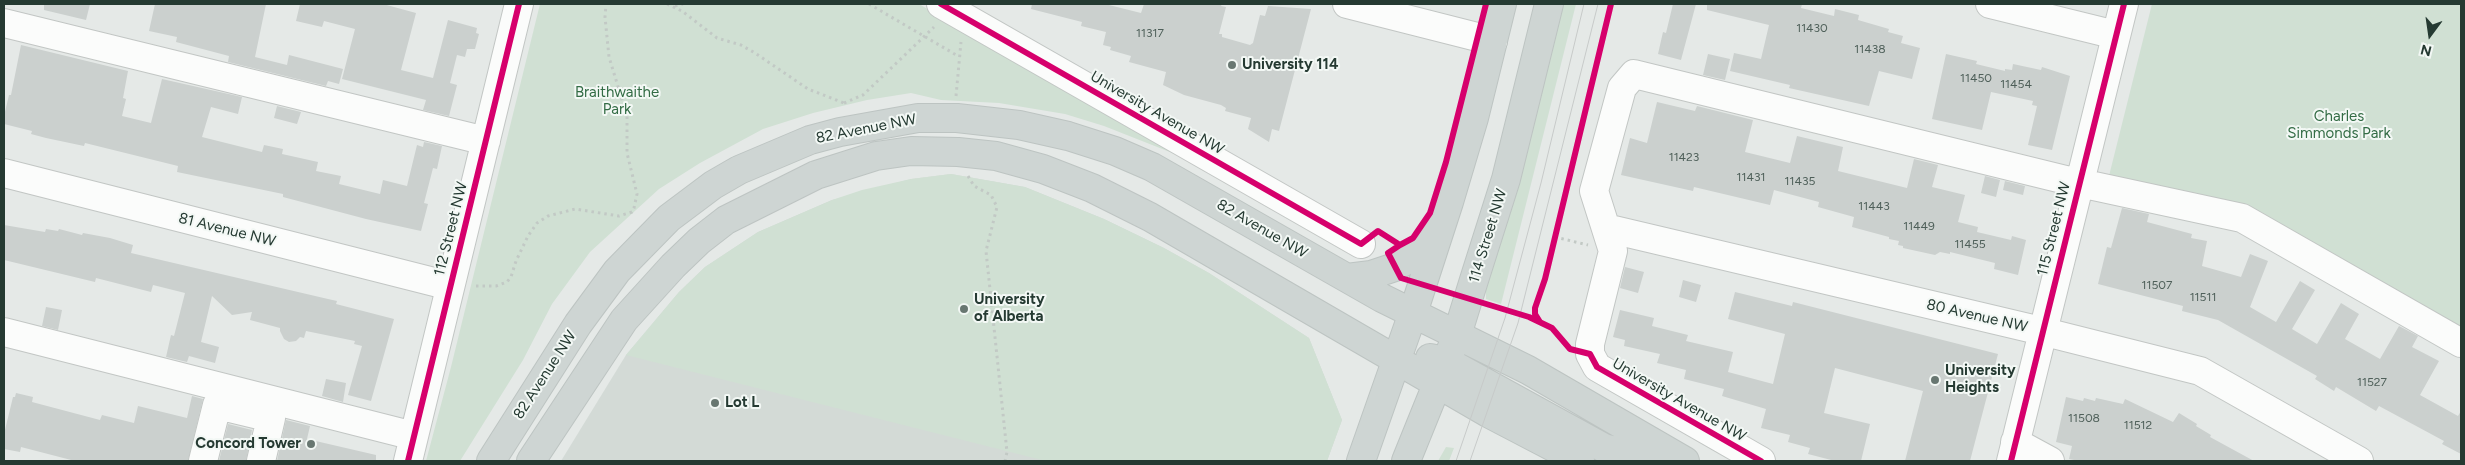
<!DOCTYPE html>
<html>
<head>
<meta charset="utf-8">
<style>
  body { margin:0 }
  #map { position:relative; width:2465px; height:465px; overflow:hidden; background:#e5e9e7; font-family:Figtree,sans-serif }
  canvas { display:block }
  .frame { position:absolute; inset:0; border:5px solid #253a32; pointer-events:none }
  .north { position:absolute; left:2405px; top:10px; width:50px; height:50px; -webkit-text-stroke:4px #f3f8f5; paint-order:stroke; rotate:194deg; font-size:14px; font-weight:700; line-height:20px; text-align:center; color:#253a32 }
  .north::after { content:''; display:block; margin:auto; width:18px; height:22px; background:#253a32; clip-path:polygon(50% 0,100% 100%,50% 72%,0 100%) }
</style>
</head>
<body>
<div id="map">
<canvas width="2465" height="465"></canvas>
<div class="frame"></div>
<div class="north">N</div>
</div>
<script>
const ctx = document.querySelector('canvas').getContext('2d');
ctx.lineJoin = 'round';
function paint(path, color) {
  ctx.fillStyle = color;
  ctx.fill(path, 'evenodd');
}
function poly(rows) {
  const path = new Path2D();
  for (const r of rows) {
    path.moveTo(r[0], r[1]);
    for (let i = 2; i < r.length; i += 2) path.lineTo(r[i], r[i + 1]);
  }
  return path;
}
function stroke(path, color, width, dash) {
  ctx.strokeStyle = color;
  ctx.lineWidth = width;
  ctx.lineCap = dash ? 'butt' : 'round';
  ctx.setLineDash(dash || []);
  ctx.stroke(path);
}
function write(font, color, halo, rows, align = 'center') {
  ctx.font = font + ' Figtree,sans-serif';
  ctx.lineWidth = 4;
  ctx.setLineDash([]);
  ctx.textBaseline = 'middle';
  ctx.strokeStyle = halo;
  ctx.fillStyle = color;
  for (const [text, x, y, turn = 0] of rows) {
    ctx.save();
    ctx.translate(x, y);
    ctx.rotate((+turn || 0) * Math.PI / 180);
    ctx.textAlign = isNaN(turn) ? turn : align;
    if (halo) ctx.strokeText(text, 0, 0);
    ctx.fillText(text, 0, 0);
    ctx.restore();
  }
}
paint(poly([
  [951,174,1025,187,1104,219,1164,248,1209,273,1309,338,1342,420,1327,461,561,461,626,355,679,292,705,267,758,232,832,200,911,179]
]), '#d3dad6');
paint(poly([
  [540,4,919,4,1175,154,1104,126,1065,114,999,103,941,100,911,93,867,100,813,113,763,129,700,163,659,189,590,252,552,304,523,360,460,461,426,461,451,367],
  [1562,4,1576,4,1501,304,1486,299,1486,284],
  [2152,4,2461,4,2461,336,2252,215,2108,180],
  [951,174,1025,187,1104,219,1164,248,1209,273,1309,338,1342,420,1327,461,1046,461,626,355,679,292,705,267,758,232,832,200,862,190,911,179],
  [1446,447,1454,448,1449,461,1438,461]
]), '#d0e0d3');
paint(poly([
  [44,4,90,4,86,20,44,10],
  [155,4,266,4,255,57,287,65,289,55,343,69,339,84,328,81,326,86,228,62,229,56,176,42,177,37,149,31],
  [300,4,383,4,416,13,401,70,433,78,448,20,477,28,476,33,479,34,475,49,467,49,465,57,457,55,450,83,457,85,449,116,423,110,426,100,342,79,355,29,324,21,322,27,296,21],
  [1032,4,1105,4,1141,13,1144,4,1222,4,1221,6,1226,7,1219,34,1222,34,1222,37,1250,45,1253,43,1260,15,1265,16,1268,6,1311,9,1279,131,1272,129,1269,142,1248,129,1251,118,1225,111,1226,108,1221,105,1184,95,1163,85,1166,72,1129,62,1131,56,1110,50,1111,47,1103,45,1106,32,1081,26,1082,22,1031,9],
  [1673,4,1696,4,1681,60,1658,54,1663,32,1666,33],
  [1707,4,1802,4,1801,8,1834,16,1835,9,1859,15,1858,20,1889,29,1888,32,1903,36,1901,43,1920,48,1912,79,1879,71,1869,106,1789,88,1790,85,1730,71,1734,53,1761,59,1769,25,1707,10],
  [21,45,128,71,123,98,126,99,122,116,151,123,162,79,242,97,238,114,211,107,202,137,262,152,264,145,283,149,282,154,318,162,316,171,341,176,339,184,380,194,383,180,407,186,417,145,423,147,424,142,442,146,437,169,433,168,424,203,428,204,421,231,366,219,283,197,283,194,177,172,178,166,85,143,84,146,46,138,31,134,32,131,4,124,4,116,9,95,11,95],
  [1708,54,1730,59,1725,80,1703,75],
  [1946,54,1977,61,1976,64,2005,71,2005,69,2012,70,2013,64,2041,70,2042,67,2070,76,2052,150,2028,145,2037,106,2032,105,2033,101,1991,92,1982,130,1932,119],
  [1657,102,1695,111,1697,106,1753,120,1745,152,1790,163,1797,136,1843,147,1838,171,1907,188,1914,159,1938,165,1932,187,1965,195,1958,222,1978,227,1977,232,2011,240,2012,236,2026,240,2018,275,1994,269,1995,263,1950,252,1950,254,1940,252,1935,255,1903,248,1903,246,1898,245,1899,241,1889,239,1889,237,1852,227,1854,217,1818,207,1819,202,1774,190,1770,205,1694,187,1693,191,1621,175,1630,138,1647,143],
  [277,106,301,112,297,124,274,118],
  [1985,176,2000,180,1996,197,1981,193],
  [2005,181,2025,186,2023,195,2003,190],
  [2122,208,2149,214,2147,222,2192,234,2191,238,2207,241,2202,266,2241,277,2250,254,2268,261,2250,307,2276,322,2300,281,2315,290,2292,329,2317,344,2341,303,2359,314,2345,339,2380,359,2399,326,2418,336,2412,347,2439,361,2420,395,2458,416,2461,411,2461,454,2442,444,2444,441,2379,406,2376,411,2336,387,2334,391,2315,379,2317,376,2218,320,2182,311,2183,306,2098,284,2107,247,2111,248],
  [4,225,45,232,46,229,58,231,59,229,82,235,83,233,110,238,133,245,131,253,328,299,337,301,336,304,394,319,371,401,348,395,362,346,354,344,355,341,306,331,304,338,300,337,296,341,289,342,284,339,280,331,280,328,250,320,252,312,232,315,212,296,201,342,219,347,215,363,189,356,187,362,166,357,171,335,174,336,185,293,153,285,151,292,96,278,95,282,4,260],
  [1625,267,1644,272,1638,293,1620,288],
  [1683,280,1701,285,1696,302,1679,297],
  [1735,292,1792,306,1793,302,1998,354,1970,461,1905,461,1923,391,1835,368,1824,413,1870,424,1861,461,1835,461,1808,454,1810,448,1788,442,1790,435,1761,428,1766,409,1722,396,1724,389,1684,379,1686,370,1657,363,1660,354,1624,346,1625,340,1613,337,1620,310,1654,318,1652,326,1688,335,1686,341,1733,352,1728,372,1773,384,1785,334,1728,319],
  [46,307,62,310,58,330,42,326],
  [326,379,346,383,343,402,322,396],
  [16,393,33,397,32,402,100,420,102,415,134,423,138,406,187,418,192,396,203,399,188,461,75,461,21,447,20,452,4,449,4,434,13,397,15,397],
  [2066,397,2083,401,2084,398,2095,401,2096,398,2123,404,2125,399,2173,422,2179,413,2197,424,2196,426,2211,435,2210,437,2254,461,2079,461,2069,459,2072,446,2056,442],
  [286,420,310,426,307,439,376,455,376,461,277,461],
  [228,424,252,430,246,461,219,461]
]), '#cbd0ce');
const minor = poly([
  [941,4,1361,244],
  [1347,4,1493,41],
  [1990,4,2116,35],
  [4,23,486,141],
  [4,173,450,286],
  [1606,228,2029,328,2200,371,2359,461],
  [4,332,414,436],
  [2015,442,2050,461],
  [203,461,217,405,271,418,261,461],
  [408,461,519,4],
  [1761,461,1597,367,1590,354,1590,344,1613,251,1594,191,1622,88,1634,74,2066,180,2242,218,2461,343],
  [2011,461,2124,4]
]);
const major = poly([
  [1347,278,1371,275,1395,267,1412,257,1429,240,1436,228],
  [1430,358,1446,361,1604,448,1616,451,1659,447],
  [491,461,578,324,617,271,669,218,713,185,739,170,810,140,840,132,918,118,957,118,1019,125,1068,136,1115,151,1152,167,1382,298,1528,370,1685,461],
  [531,461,624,320,673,266,699,241,726,220,816,175,876,156,911,151,958,152,996,156,1043,169,1092,188,1150,217,1488,413,1580,461],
  [1361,461,1413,313,1449,202,1474,118,1502,4],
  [1406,461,1457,335,1474,280,1506,179,1549,4]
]);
stroke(minor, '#c2c6c4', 30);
stroke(major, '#bdc4c2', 30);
stroke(poly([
  [667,4,682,11,717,38,741,45,755,53,808,89,844,103],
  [869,4,958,56],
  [675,6,683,4],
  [956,96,961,42],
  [844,103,863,95,934,27],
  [968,176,974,186,991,195,997,207,986,251,1007,452,1005,461],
  [1555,237,1588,245],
  [476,286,496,286,507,282,511,277,516,261,528,236,537,223,548,216,575,209,619,216,632,212,634,208,637,194,627,153,627,116,609,57,605,17,606,4]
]), '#c2c9c5', 3, [2.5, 4]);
stroke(minor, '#fbfcfb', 28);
stroke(major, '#ced5d3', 28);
stroke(poly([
  [1456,461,1505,318,1541,183,1584,4],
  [1470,461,1518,323,1598,4]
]), '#c7cac9', 1);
stroke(poly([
  [941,4,1361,244,1378,231,1400,245,1388,253,1401,278,1529,317,1552,328,1570,349,1590,354,1597,367,1761,461],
  [1400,245,1413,238,1430,213,1446,162,1486,4],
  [1540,322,1535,314,1535,308,1545,279,1611,4],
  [408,461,519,4],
  [2011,461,2124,4]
]), '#d6006c', 6);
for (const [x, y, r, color] of [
  [1232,65,5,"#687771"],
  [964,309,5,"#687771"],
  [1935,380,5,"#687771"],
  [715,403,5,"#687771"],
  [311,444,5,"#687771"]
]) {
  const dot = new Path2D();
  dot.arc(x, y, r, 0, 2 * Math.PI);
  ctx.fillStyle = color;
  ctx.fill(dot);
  stroke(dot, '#f3f8f5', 2);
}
write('12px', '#4f605a', null, [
  ["11430",1812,28],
  ["11317",1150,33],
  ["11438",1870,49],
  ["11450",1976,78],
  ["11454",2016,84],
  ["11423",1684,157],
  ["11431",1751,177],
  ["11435",1800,181],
  ["11443",1874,206],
  ["11449",1919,226],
  ["11455",1970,244],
  ["11507",2157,285],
  ["11511",2203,297],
  ["11527",2372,382],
  ["11508",2084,418],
  ["11512",2138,425]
]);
write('bold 15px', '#253a32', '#f3f8f5', [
  ["University 114",1242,65],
  ["University",974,300],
  ["of Alberta",974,317],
  ["University",1945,371],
  ["Heights",1945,388],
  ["Lot L",725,403],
  ["Concord Tower",301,444,"right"]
], 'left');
write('15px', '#336c45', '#f3f8f5', [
  ["Braithwaithe",617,93],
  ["Park",617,110],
  ["Charles",2339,117],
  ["Simmonds Park",2339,134]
]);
write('15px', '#253a32', '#f3f8f5', [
  ["University Avenue NW",1157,113,30],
  ["82 Avenue NW",866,129,-11],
  ["112 Street NW",451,229,-76],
  ["82 Avenue NW",1262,229,30],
  ["115 Street NW",2054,229,-76],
  ["81 Avenue NW",227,230,14],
  ["114 Street NW",1488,236,-73],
  ["80 Avenue NW",1977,316,13],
  ["82 Avenue NW",545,375,-57],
  ["University Avenue NW",1679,400,30]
]);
</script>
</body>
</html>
